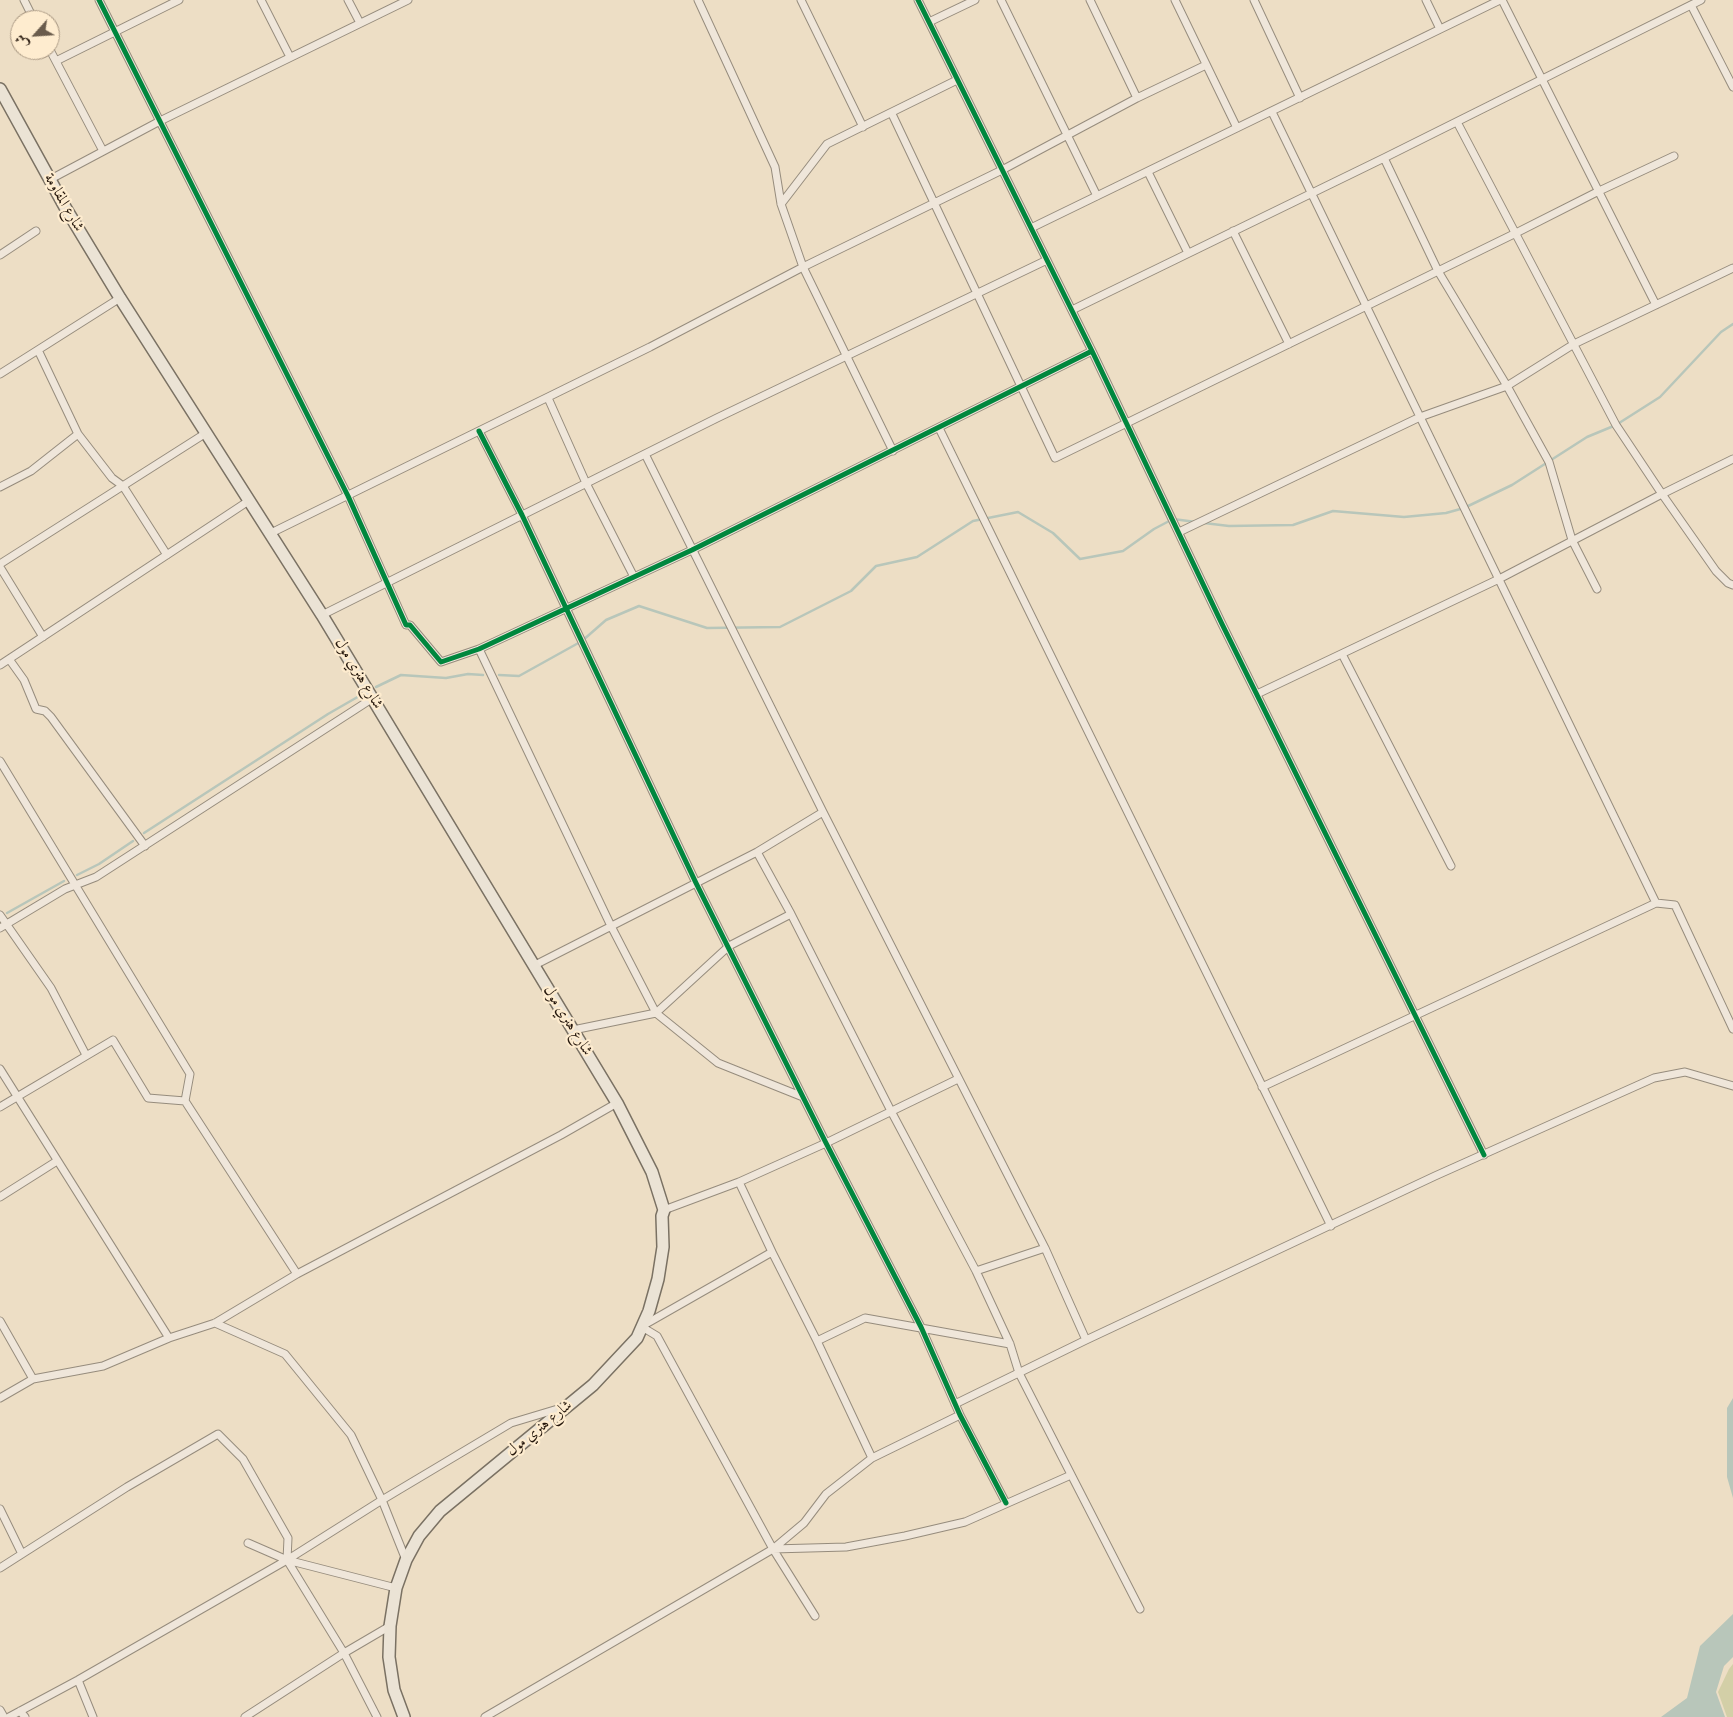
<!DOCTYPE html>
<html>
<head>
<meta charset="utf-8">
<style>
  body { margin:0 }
  #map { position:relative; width:1733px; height:1717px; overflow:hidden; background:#eddec5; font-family:"IM FELL DW Pica",Amiri,serif }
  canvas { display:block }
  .north { position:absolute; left:10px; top:10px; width:50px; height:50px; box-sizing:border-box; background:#feeccf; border:1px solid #a79681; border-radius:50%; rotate:244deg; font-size:14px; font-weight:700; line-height:20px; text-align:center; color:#24160b }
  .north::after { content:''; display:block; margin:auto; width:18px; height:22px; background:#6a5c4c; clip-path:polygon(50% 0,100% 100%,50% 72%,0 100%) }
</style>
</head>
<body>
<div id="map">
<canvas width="1733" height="1717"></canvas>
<div class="north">ش</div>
</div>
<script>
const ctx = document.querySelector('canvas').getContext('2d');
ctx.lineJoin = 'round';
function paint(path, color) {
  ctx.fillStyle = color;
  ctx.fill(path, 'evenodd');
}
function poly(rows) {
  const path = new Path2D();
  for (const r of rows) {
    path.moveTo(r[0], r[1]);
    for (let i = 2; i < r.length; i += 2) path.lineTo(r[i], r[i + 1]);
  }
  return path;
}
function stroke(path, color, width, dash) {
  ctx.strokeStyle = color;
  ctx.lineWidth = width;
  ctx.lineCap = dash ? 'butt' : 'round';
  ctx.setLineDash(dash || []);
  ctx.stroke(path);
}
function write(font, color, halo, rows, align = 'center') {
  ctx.font = font + ' "IM FELL DW Pica",Amiri,serif';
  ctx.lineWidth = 4.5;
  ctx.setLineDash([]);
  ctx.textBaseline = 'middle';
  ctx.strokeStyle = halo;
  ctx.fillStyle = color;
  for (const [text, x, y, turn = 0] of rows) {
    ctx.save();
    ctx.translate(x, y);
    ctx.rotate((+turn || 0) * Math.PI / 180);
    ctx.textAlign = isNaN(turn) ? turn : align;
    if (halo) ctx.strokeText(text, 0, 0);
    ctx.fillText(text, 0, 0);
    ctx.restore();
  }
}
paint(poly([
  [1733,1664,1733,1717,1727,1717,1718,1692,1729,1669]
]), '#d3cfa7');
paint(poly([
  [1733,1398,1733,1498,1727,1477,1727,1408],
  [1733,1614,1733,1657,1724,1666,1716,1692,1725,1717,1661,1717,1687,1698,1700,1646]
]), '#b8c6ba');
stroke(poly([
  [1204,523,1229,526,1293,525,1333,511,1404,517,1446,513,1464,508,1512,485,1587,437,1616,425,1660,397,1721,332,1733,324],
  [499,675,519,676,582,641,606,620,639,606,707,628,780,627,851,591,876,566,917,557,973,521,1018,512,1053,533,1080,559,1123,551,1154,529,1173,519,1196,522],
  [376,687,401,675,446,678,468,674,483,675],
  [144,833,328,714,361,695],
  [77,875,99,864,133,841],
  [7,913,64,881]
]), '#b8c6ba', 2.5);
const minor = poly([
  [24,0,34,20],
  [99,0,348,496,406,625,410,625,441,662,479,649,692,550,1092,351],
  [261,0,290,57],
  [348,0,360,23],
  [698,0,775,167,781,204,803,267,893,451],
  [801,0,863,127],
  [918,0,1092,351,1222,624,1484,1155],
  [1001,0,1097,196],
  [1090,0,1137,98],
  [1175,0,1237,128],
  [1254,0,1300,98],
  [1426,0,1440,29],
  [1502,0,1656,305],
  [1691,5,1733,87],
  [929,22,975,0],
  [50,50,103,151],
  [56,61,179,0],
  [1272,112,1656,903],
  [892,114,1055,458,1516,233,1597,192,1674,156],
  [1457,122,1616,425,1662,494,1716,571,1728,583,1733,585],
  [1384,158,1438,271,1507,386,1549,462,1572,540,1597,589],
  [1148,172,1188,253],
  [49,180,160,121,408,0],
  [781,204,827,144,957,80],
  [1031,228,1500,0],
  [1233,231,1289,344],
  [0,255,36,231],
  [1072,310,1384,158,1701,0],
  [38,350,78,434,112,478,123,486,167,555],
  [0,374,120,298],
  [548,398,586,483,634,577],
  [939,428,1331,1226],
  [479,431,522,515,696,883,826,1143,921,1327,960,1415,1006,1503],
  [645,454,823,812,1045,1248,1086,1340],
  [0,487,31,471,78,434],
  [1179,532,1420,417,1507,386,1574,344,1733,268],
  [271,533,650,347,803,267,1002,170,1137,98,1206,65],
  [0,564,206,433],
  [0,567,43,637],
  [322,615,717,418,1047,260],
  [479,649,611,926,656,1013,718,1063,803,1097],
  [1342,654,1451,866],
  [9,659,24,680,36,709,45,711,51,717,145,846],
  [0,665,250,500],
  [1257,694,1499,579,1662,494,1733,459],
  [0,761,190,1074,185,1101],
  [757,852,791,914,891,1111,976,1271,1010,1344,1019,1373,1140,1609],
  [0,915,51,988,86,1055],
  [0,928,65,889,96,877,373,698],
  [533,966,757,852,823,812],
  [573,1030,656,1013,729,946,791,914],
  [0,1069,169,1338],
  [1262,1087,1656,903,1675,905,1733,1029],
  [0,1107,113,1040,148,1098,185,1101,297,1274],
  [739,1182,772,1252,817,1341,872,1458],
  [0,1197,57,1161],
  [664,1210,739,1182,826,1143,958,1079],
  [976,1271,1045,1248],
  [0,1321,33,1379],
  [215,1323,285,1354,351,1435,382,1500,406,1560],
  [644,1325,772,1252],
  [642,1327,657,1336,773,1549,815,1616],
  [817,1341,865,1318,1010,1344],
  [0,1398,33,1379,103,1366,169,1338,215,1323,297,1274,561,1135,617,1103],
  [955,1404,1086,1340,1435,1176,1654,1078,1685,1072,1733,1086],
  [0,1509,22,1554],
  [248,1543,287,1560,344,1653,377,1717],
  [773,1549,846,1547,905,1536,965,1522,1071,1475],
  [0,1568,127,1487,218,1434,243,1459,288,1538,287,1560,396,1588],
  [78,1680,93,1717],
  [0,1710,4,1717],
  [20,1711,25,1717],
  [9,1717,78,1680,287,1560,382,1500,511,1423,561,1408],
  [245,1717,344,1653,390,1626],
  [485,1717,773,1549,804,1523,826,1494,872,1458,960,1415]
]);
const trunk = poly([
  [0,89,65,207,120,298,322,615,617,1103,652,1172,664,1210,662,1216,663,1247,658,1279,649,1311,637,1338,593,1385,440,1511,419,1536,406,1560,396,1588,390,1626,389,1657,394,1690,404,1717]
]);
stroke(minor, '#968c7d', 9);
stroke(trunk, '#7a7163', 14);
stroke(minor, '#efe6da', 7);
stroke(trunk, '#ebe3d5', 11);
stroke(poly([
  [99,0,348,496,406,625,410,625,441,662,479,649,692,550,1092,351],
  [918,0,1092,351,1222,624,1484,1155],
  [479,431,522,515,696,883,826,1143,921,1327,960,1415,1006,1503]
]), '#00873e', 5);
write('15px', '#24160b', '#feeccf', [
  ["شارع المقاومة",63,203,60],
  ["شارع هنري مول",358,674,59],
  ["شارع هنري مول",567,1021,58],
  ["شارع هنري مول",540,1429,-39]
]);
</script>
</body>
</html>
